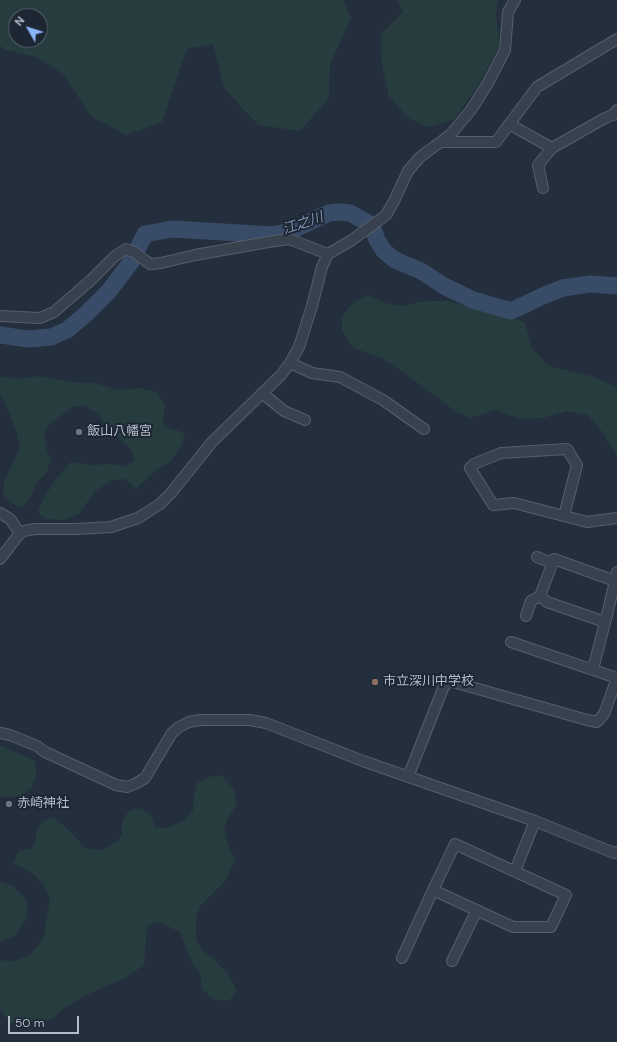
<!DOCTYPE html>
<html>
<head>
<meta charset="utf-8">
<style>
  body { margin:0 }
  #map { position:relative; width:617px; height:1042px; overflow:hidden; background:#242f3e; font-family:"DM Sans",sans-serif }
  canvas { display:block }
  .north { position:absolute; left:8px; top:8px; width:40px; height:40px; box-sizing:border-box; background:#1d2633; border:1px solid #59626f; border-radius:50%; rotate:309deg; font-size:11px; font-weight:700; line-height:16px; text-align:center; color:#b4bcc9 }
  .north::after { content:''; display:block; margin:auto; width:14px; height:18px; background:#8ab4f8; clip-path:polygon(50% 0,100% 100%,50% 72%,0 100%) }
  .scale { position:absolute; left:8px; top:1016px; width:71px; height:18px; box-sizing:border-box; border:2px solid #b4bcc9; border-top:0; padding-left:5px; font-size:12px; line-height:14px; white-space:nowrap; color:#b4bcc9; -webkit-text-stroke:3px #1d2633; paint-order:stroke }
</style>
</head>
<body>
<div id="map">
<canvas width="617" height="1042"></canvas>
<div class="north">N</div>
<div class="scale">50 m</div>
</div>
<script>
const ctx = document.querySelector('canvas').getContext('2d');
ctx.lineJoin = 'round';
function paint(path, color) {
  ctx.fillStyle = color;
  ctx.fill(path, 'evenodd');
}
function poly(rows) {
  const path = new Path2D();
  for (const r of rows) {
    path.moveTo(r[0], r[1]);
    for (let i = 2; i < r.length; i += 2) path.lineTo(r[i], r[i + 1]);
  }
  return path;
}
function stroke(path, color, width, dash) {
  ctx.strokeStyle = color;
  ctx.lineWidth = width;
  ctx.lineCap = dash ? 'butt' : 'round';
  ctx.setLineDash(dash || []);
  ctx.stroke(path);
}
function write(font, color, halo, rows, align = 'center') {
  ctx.font = font + ' "DM Sans","Noto Sans JP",sans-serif';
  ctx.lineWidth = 4;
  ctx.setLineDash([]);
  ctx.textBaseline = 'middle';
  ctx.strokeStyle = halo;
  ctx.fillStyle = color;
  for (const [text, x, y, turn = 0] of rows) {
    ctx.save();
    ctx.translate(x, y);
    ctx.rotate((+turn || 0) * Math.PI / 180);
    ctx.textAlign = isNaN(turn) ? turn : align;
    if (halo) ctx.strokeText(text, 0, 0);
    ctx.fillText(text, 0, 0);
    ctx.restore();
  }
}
paint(poly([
  [0,0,343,0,351,17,330,65,329,98,300,131,258,125,224,88,213,44,187,49,162,122,126,135,91,116,63,74,37,57,6,50,0,46],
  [16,16,40,16,40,40,16,40],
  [397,0,498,0,496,15,500,45,481,81,454,120,428,127,408,118,389,96,382,66,381,34,403,12,399,2],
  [367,295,386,303,402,306,425,301,447,301,504,314,525,323,532,348,549,366,591,376,617,387,617,456,603,433,588,415,567,411,543,418,520,419,496,410,470,418,455,411,404,373,382,358,353,348,342,330,342,316,354,302],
  [40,376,68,382,95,383,118,390,139,388,156,392,165,405,163,419,165,427,185,433,181,446,171,461,156,470,136,489,125,479,112,480,95,491,79,514,64,520,45,519,38,512,43,499,56,479,71,462,90,465,112,464,127,467,135,460,130,448,106,427,98,414,84,405,72,407,48,425,44,437,47,452,51,461,46,473,36,484,30,498,22,507,13,504,3,495,4,482,20,448,17,434,11,417,3,399,0,396,0,377,19,379],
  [0,745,35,761,36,774,32,787,21,796,0,797],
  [221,775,233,788,237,804,227,820,224,829,229,848,235,858,226,880,201,905,196,917,196,938,202,950,213,958,228,974,237,991,229,1001,213,999,202,989,200,973,193,964,180,932,157,921,147,926,144,965,125,978,84,996,64,1008,52,1019,39,1022,11,1023,0,1009,0,960,12,962,29,955,39,945,44,935,50,898,44,885,31,872,13,863,19,851,32,848,36,840,36,831,43,822,50,817,56,819,71,832,86,849,102,850,118,841,122,834,122,824,124,817,131,810,140,808,152,816,155,827,166,828,183,821,193,811,194,794,197,783,209,777],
  [0,882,11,885,19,892,26,899,27,907,26,918,16,935,0,942]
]), '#263c3f');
stroke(poly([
  [0,335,28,339,51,337,67,330,86,314,109,291,131,262,145,234,172,229,273,235,290,231,329,213,340,212,350,213,368,223,373,229,377,240,384,251,395,260,421,271,444,286,473,300,511,311,545,295,563,288,590,284,617,286]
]), '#394c67', 17);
const minor = poly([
  [509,124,552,148,605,118,613,115,617,110],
  [442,142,496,142,537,87,617,39],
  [543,188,538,165,552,148],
  [0,316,40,318,54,312,90,281,115,256,126,249,134,252,150,264,161,263,195,255,268,242,289,239,328,254],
  [290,363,312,373,340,377,383,400,424,429],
  [262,393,284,411,305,420],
  [0,513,10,519,20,533],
  [564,516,577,465,567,449,501,453,474,464,470,468,493,505,514,503,564,516,587,522,617,518],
  [537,557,552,563],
  [0,559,20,533,28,530,36,529,76,529,111,527,138,518,160,504,171,493,212,442,281,375,290,363,299,347,312,306,322,267,328,254,352,240,386,215,394,201,408,171,420,157,450,135,471,110,488,83,505,50,508,12,515,0],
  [526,616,531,601,540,596],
  [605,622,547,602,540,596,554,559,615,581],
  [593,669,608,611,617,572],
  [0,733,10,735,37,746,45,752,116,785,127,787,135,784,145,778,172,733,179,727,189,722,200,720,250,720,266,723,363,761,535,821,614,853,617,852],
  [408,777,444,686,450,681,587,720,597,722,604,714,617,678,511,642],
  [515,871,535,821],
  [402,958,433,890,455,844,566,895,551,927,513,927,433,890],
  [452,961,477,910]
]);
stroke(minor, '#565f6c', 12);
stroke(minor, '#38414e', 10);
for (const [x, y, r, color] of [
  [79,432,4,"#6b7280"],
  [375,682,4,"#8d6e63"],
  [9,804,4,"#6b7280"]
]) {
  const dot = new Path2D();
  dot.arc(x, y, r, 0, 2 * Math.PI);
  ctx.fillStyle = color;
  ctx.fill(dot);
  stroke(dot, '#1d2633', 1.5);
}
write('13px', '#b4bcc9', '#1d2633', [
  ["飯山八幡宮",87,432],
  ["市立深川中学校",383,682],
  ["赤崎神社",17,804]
], 'left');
write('italic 14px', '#7c92b1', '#1d2633', [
  ["江之川",303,224,-19]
]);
</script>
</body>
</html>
